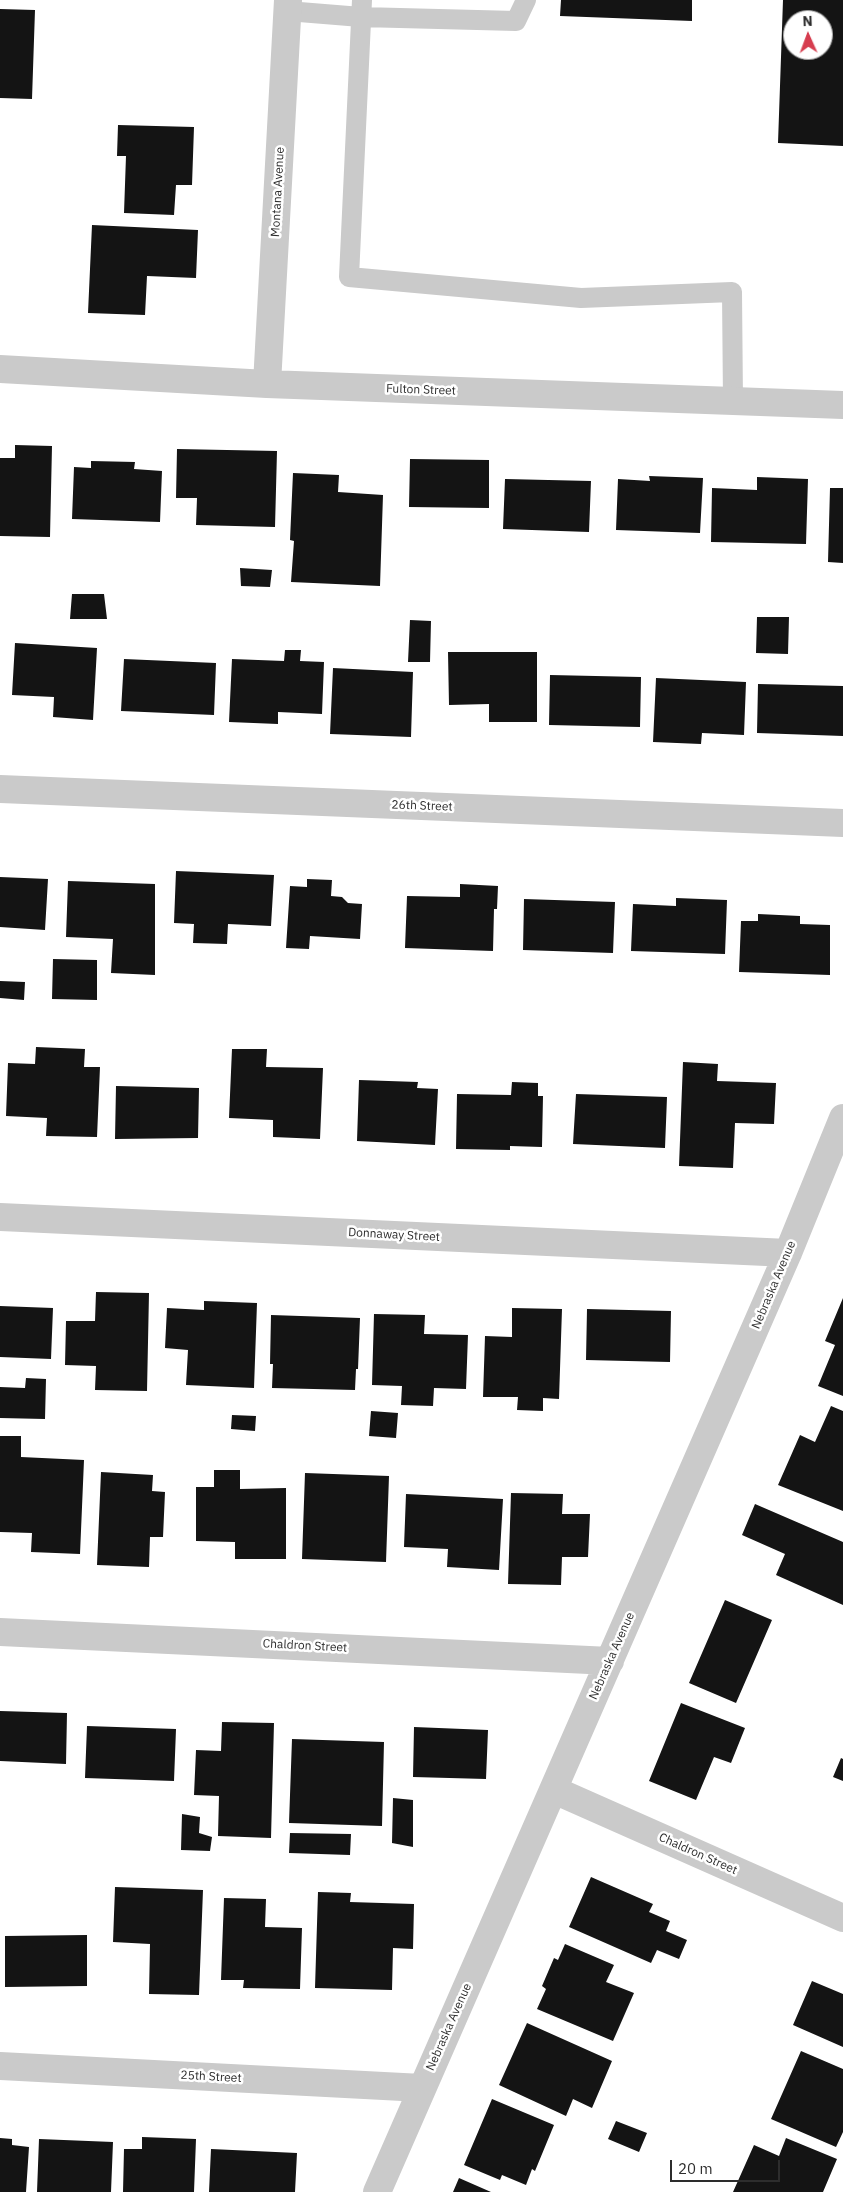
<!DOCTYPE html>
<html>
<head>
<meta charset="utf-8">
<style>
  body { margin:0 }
  #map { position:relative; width:843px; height:2192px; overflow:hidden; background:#fff; font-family:"IBM Plex Sans",sans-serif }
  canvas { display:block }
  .north { position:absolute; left:783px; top:10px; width:50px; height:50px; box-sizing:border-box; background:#fff; border:1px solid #ababab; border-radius:50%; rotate:358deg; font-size:14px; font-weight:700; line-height:20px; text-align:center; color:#2d2d2d }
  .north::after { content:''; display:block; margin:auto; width:18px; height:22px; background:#d63d4f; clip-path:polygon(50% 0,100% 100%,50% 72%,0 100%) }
  .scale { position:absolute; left:670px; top:2160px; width:110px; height:22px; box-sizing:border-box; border:2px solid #2d2d2d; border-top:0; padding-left:6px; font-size:15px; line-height:18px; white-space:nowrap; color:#2d2d2d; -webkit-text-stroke:4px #fff; paint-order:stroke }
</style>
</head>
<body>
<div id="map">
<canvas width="843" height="2192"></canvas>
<div class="north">N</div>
<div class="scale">20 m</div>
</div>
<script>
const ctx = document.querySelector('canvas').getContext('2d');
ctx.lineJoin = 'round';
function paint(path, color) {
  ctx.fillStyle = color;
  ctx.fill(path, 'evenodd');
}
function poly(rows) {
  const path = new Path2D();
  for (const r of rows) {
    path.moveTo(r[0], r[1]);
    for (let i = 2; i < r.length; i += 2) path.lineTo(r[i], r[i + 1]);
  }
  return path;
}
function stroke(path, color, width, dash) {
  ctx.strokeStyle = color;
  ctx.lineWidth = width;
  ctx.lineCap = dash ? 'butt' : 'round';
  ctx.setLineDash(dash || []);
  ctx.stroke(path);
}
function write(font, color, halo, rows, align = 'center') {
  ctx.font = font + ' "IBM Plex Sans",sans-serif';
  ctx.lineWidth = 5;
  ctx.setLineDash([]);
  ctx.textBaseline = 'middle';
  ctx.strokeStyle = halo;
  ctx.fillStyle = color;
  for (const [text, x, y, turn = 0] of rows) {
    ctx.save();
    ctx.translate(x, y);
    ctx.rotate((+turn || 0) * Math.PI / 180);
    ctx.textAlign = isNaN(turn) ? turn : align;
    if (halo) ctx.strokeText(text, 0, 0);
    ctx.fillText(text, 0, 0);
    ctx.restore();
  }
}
paint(poly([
  [561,0,692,0,692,21,560,16],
  [783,0,843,0,843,146,778,143],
  [793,20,823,20,823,50,793,50],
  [0,9,35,10,32,99,0,98],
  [118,125,194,127,192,185,176,185,174,215,124,213,126,156,117,156],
  [92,225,198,230,196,278,147,276,145,315,88,313],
  [15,445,52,446,50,537,0,536,0,458,15,458],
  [177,449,277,451,275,527,196,525,197,498,176,498],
  [410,459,489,460,489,508,409,507],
  [91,461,135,462,134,469,162,471,160,522,72,519,74,467,91,468],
  [293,473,339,475,338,492,383,495,380,586,291,582,294,541,290,540],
  [649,476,703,478,700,533,616,530,618,479,650,481],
  [757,477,808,479,806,544,711,542,712,488,757,490],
  [505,479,591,481,589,532,503,529],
  [830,488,843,488,843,563,828,562],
  [240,568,272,570,270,587,241,586],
  [72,594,104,594,107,619,70,619],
  [757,617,789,617,788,654,756,653],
  [410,620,431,621,430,662,408,662],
  [15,643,97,648,93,720,53,717,54,697,12,695],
  [285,650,301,650,300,661,324,662,322,714,278,712,278,724,229,722,232,659,284,661],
  [448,652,537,652,537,722,489,722,489,704,449,705],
  [124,659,216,663,214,715,121,711],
  [333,668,413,672,411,737,330,734],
  [550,675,641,677,640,727,549,725],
  [656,678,746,682,744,735,702,733,701,744,653,742],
  [758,684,843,686,843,736,757,733],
  [176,871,274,875,271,926,228,924,227,944,193,943,194,924,174,923],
  [0,877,48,879,45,930,0,927],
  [307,879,332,880,331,896,342,897,348,903,362,904,360,939,310,936,309,949,286,948,290,886,307,887],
  [68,881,155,884,155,975,111,973,113,939,66,937],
  [460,884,498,886,497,909,494,909,493,951,405,948,407,896,460,897],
  [676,898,727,900,725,954,631,951,633,904,676,906],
  [524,899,615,902,613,953,523,950],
  [758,914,800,916,800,924,830,925,830,975,739,972,741,921,758,921],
  [53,959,97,960,97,1000,52,999],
  [0,981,25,982,24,1000,0,998],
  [36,1047,85,1049,84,1067,100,1067,97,1137,46,1136,47,1118,6,1116,8,1063,35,1064],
  [232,1049,267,1049,266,1067,323,1068,320,1139,273,1137,273,1120,229,1118],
  [683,1062,718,1064,717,1081,776,1083,774,1124,735,1123,733,1168,679,1166],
  [359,1080,418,1082,417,1088,438,1089,435,1145,357,1141],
  [512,1082,538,1083,538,1096,543,1096,542,1147,510,1146,510,1150,456,1149,457,1094,511,1095],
  [116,1086,199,1088,198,1138,115,1139],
  [576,1094,667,1097,665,1148,573,1144],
  [96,1292,149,1293,147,1391,95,1390,96,1366,65,1365,66,1321,95,1321],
  [843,1298,843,1396,818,1386,835,1345,825,1341],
  [204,1301,257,1303,254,1388,186,1385,188,1350,165,1348,167,1308,204,1310],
  [0,1306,53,1308,51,1359,0,1357],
  [512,1308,562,1309,559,1399,543,1398,543,1411,517,1410,518,1397,483,1397,485,1336,512,1337],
  [587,1309,671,1311,670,1362,586,1360],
  [374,1314,425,1315,424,1334,468,1335,466,1389,434,1388,433,1406,401,1405,402,1386,372,1385],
  [271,1315,360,1318,358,1369,356,1369,355,1390,272,1388,273,1364,270,1364],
  [26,1378,46,1379,45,1419,0,1418,0,1387,25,1388],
  [831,1406,843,1411,843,1511,778,1485,800,1435,815,1442],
  [371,1411,398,1413,396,1438,369,1436],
  [232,1415,256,1416,255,1431,231,1429],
  [0,1436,21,1436,21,1457,84,1460,80,1554,31,1552,32,1533,0,1532],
  [214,1470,240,1470,240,1489,286,1488,286,1559,235,1559,235,1542,196,1541,196,1487,214,1487],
  [101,1472,153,1475,152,1491,165,1492,163,1537,150,1537,149,1567,97,1565],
  [305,1473,389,1476,386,1562,302,1559],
  [511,1493,563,1494,562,1514,590,1514,588,1557,562,1557,561,1585,508,1584],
  [406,1494,503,1499,499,1570,447,1567,448,1549,404,1547],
  [755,1504,843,1542,843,1605,776,1575,785,1554,742,1535],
  [725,1600,772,1620,736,1703,689,1683],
  [681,1703,745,1728,731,1763,714,1757,696,1800,649,1781],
  [0,1711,67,1713,66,1764,0,1761],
  [222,1722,274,1723,271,1838,218,1836,219,1796,194,1795,196,1750,221,1751],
  [87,1726,176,1729,174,1781,85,1778],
  [414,1727,488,1730,486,1779,413,1777],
  [292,1739,384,1742,382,1826,289,1823],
  [841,1758,843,1759,843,1781,833,1777],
  [393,1798,413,1800,413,1847,392,1843],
  [182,1814,200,1817,199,1833,212,1837,210,1851,181,1850],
  [290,1833,351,1834,350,1855,289,1853],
  [591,1877,653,1904,649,1912,670,1921,666,1931,687,1940,679,1959,657,1950,651,1963,569,1927],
  [115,1887,203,1890,199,1995,149,1994,150,1944,113,1942],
  [318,1892,351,1893,350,1902,414,1904,413,1949,393,1948,392,1990,315,1988],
  [224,1898,266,1899,265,1927,302,1928,300,1989,243,1988,244,1980,221,1980],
  [87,1935,87,1986,5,1987,5,1936],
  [565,1944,614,1965,606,1982,634,1993,613,2041,537,2009,546,1989,542,1986,554,1958,558,1960],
  [812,1981,843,1994,843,2047,793,2025],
  [527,2023,612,2061,592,2108,573,2099,566,2116,499,2085],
  [801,2051,843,2069,843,2132,836,2147,771,2119],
  [492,2099,554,2125,535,2171,532,2169,526,2185,502,2175,500,2180,464,2165],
  [616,2121,647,2133,639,2152,608,2139],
  [142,2137,196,2139,194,2192,123,2192,124,2149,142,2149],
  [0,2138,12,2139,12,2145,29,2147,26,2192,0,2192],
  [786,2138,837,2159,823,2192,733,2192,754,2145,779,2156],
  [39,2139,113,2142,111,2192,37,2192],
  [211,2149,297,2153,295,2192,209,2192],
  [459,2178,491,2192,453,2192]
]), '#141414');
stroke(poly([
  [362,0,349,277,581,298,732,292,733,402],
  [287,11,361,17,516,21,526,0]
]), '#cacaca', 20);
stroke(poly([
  [0,369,267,384,843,405],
  [267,384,288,0],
  [0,789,843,823],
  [0,1217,788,1253],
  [0,1632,610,1661],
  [554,1790,843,1918],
  [0,2066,422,2088],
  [377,2192,788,1253,843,1118]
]), '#cacaca', 28);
write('12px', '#2d2d2d', '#fff', [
  ["Montana Avenue",278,192,-87],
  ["Fulton Street",421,390,2],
  ["26th Street",422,806,2],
  ["Donnaway Street",394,1235,3],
  ["Nebraska Avenue",774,1285,-67],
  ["Chaldron Street",305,1646,3],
  ["Nebraska Avenue",612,1656,-66],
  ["Chaldron Street",698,1854,24],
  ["Nebraska Avenue",449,2027,-66],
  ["25th Street",211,2077,3]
]);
</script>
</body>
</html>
